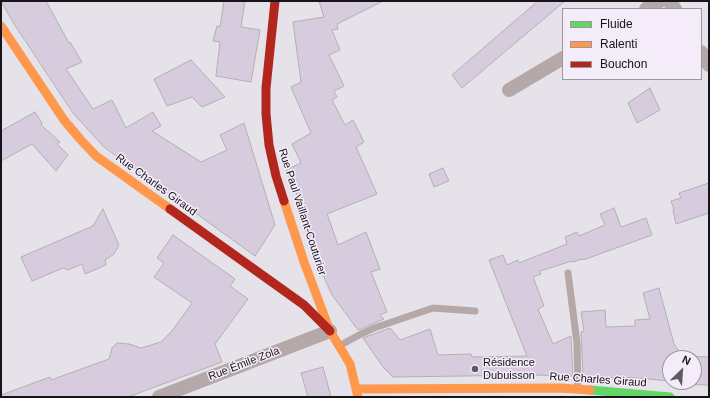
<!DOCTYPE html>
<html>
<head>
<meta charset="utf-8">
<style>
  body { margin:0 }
  #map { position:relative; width:710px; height:398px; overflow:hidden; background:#e6e2e9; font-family:Helvetica,sans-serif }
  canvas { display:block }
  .frame { position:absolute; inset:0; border:2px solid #161418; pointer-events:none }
  .legend { position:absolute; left:562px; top:8px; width:140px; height:72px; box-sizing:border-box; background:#f4ecf9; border:1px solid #9b969f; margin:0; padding:5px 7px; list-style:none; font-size:12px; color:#161418 }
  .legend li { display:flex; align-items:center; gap:8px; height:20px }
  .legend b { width:20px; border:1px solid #9b969f }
  .north { position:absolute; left:662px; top:350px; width:40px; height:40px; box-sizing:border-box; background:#f4ecf9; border:1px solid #9b969f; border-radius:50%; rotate:25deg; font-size:11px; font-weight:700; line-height:16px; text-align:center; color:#161418 }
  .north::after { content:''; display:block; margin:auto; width:14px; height:18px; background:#5f5c61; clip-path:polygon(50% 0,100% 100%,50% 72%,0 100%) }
</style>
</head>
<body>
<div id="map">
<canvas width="710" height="398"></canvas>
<div class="frame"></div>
<ul class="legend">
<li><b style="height:5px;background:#63d668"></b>Fluide</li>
<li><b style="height:5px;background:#ff974d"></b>Ralenti</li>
<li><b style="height:5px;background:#b3261e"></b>Bouchon</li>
</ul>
<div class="north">N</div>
</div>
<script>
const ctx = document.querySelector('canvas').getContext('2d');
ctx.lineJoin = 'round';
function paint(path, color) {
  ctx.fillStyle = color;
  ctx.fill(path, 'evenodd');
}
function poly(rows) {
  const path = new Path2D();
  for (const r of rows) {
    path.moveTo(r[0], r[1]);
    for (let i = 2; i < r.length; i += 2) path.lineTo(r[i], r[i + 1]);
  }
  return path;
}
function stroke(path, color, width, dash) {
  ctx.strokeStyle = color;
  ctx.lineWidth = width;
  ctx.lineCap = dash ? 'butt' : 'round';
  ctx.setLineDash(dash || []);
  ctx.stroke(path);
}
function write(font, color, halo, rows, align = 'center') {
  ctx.font = font + ' Helvetica,sans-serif';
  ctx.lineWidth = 3;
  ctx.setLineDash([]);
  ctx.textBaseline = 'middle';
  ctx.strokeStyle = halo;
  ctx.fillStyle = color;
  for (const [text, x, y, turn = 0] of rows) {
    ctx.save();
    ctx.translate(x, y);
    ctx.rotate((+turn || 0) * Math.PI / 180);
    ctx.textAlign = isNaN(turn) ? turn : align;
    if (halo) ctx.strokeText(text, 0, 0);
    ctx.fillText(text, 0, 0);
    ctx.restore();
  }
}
const building = poly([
  [1,1,46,1,69,43,70,42,82,62,66,69,93,109,112,100,126,128,153,112,161,126,152,131,201,162,227,150,220,135,244,123,275,225,255,256,104,147,73,113,14,24,1,1],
  [224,1,245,1,241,27,260,30,251,82,216,76,220,42,213,41,217,26,220,27,224,1],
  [319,1,383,1,337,24,338,29,332,30,340,50,329,55,344,86,334,91,337,97,332,100,345,125,353,120,364,142,356,147,377,194,327,214,338,245,366,232,380,269,371,272,387,312,380,315,384,319,358,330,332,295,314,255,303,223,308,221,286,170,301,163,292,144,311,133,291,87,301,82,293,22,324,17,319,1],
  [538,1,565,1,462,88,452,75,538,1],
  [191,60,225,97,202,107,192,97,167,106,154,79,191,60],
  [650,88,660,110,637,123,628,103,650,88],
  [35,112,42,123,41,125,60,142,57,144,68,155,56,171,32,144,1,161,1,131,35,112],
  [443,168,449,181,434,187,429,174,443,168],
  [709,183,709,213,676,224,673,210,674,209,671,201,681,198,679,193,709,183],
  [614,208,621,227,646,218,652,235,583,260,582,259,573,262,572,261,540,271,541,274,533,277,544,306,538,309,553,344,571,336,573,376,536,375,393,377,383,367,363,338,390,328,400,340,430,329,438,355,471,354,472,357,527,356,489,260,503,255,507,265,518,260,519,263,567,244,565,237,577,232,579,236,605,225,600,214,614,208],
  [103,209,119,245,114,254,105,260,106,265,85,274,82,264,68,270,63,268,32,281,21,257,93,226,103,209],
  [173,235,235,279,230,286,248,299,215,344,222,362,128,397,1,397,1,395,50,377,51,380,109,359,112,348,117,343,129,344,141,348,161,342,172,331,192,303,154,277,164,263,157,258,173,235],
  [659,288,674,344,682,356,709,357,709,385,669,384,670,381,638,378,583,377,581,332,584,331,581,312,605,310,606,327,635,326,635,320,650,319,643,293,659,288],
  [670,358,694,358,694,382,670,382,670,358],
  [323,367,331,397,308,397,301,373,323,367]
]);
paint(building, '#d7ccdd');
stroke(building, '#b2afb4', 1);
stroke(poly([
  [568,273,577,343,578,389],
  [339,346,361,334,374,328,433,308,475,311]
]), '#b4a8a8', 7);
stroke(poly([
  [669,1,675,9],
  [646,9,660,1],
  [701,52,709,65],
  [509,90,563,58],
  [159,397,330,331]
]), '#b4a8a8', 14);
stroke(poly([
  [590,390,670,397]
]), '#63d668', 9);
stroke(poly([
  [1,26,64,120,80,139,96,156,170,209],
  [284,201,304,262,330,331,350,364,358,397],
  [356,389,560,388,590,390]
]), '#ff974d', 9);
stroke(poly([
  [275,1,266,88,266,114,269,145,276,176,284,201],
  [170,209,304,305,330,331]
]), '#b3261e', 9);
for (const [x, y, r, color] of [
  [475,369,4,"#5f5c61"]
]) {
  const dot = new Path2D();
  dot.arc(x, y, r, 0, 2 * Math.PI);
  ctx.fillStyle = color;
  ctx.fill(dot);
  stroke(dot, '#f4ecf9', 1.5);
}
write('11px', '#161418', '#f4ecf9', [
  ["Rue Charles Giraud",156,185,36],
  ["Rue Paul Vaillant-Couturier",302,212,72],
  ["Rue Émile Zola",244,364,-21],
  ["Rue Charles Giraud",598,380,4]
]);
write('11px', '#161418', '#f4ecf9', [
  ["Résidence",483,363],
  ["Dubuisson",483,376]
], 'left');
</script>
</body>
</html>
